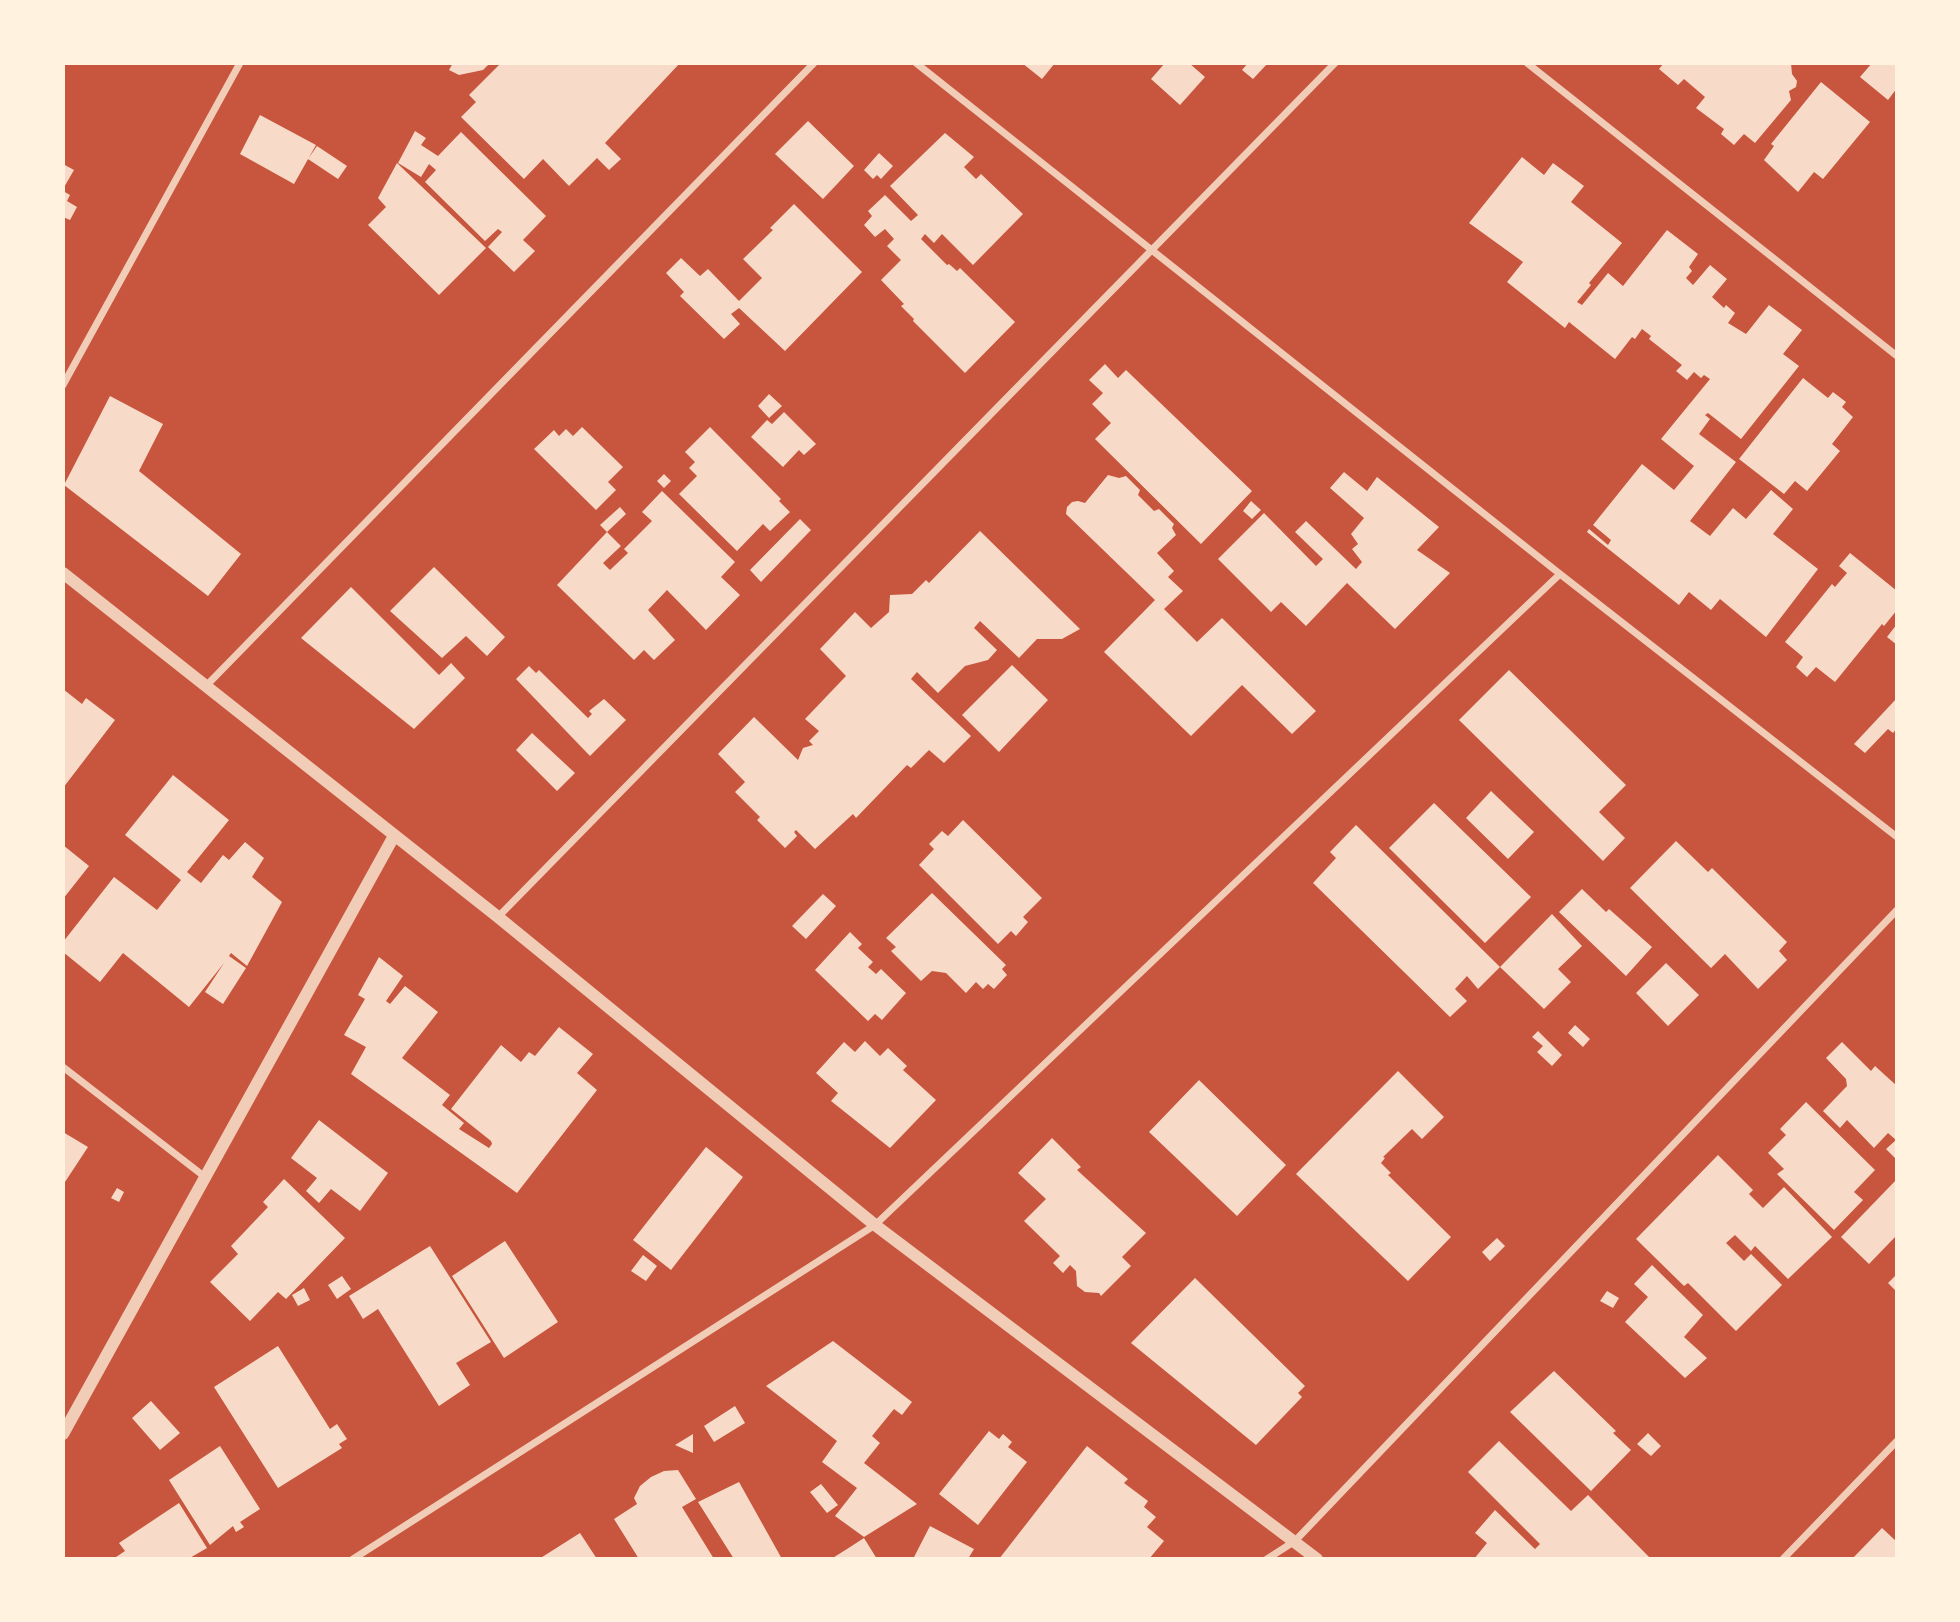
<!DOCTYPE html>
<html>
<head>
<meta charset="utf-8">
<style>
  body { margin:0 }
  #map { position:relative; width:1960px; height:1622px; overflow:hidden; background:#c8553d; font-family:"DM Sans",sans-serif }
  canvas { display:block }
  .frame { position:absolute; inset:0; border:65px solid #fff3e0; pointer-events:none }
</style>
</head>
<body>
<div id="map">
<canvas width="1960" height="1622"></canvas>
<div class="frame"></div>
</div>
<script>
const ctx = document.querySelector('canvas').getContext('2d');
ctx.lineJoin = 'round';
function paint(path, color) {
  ctx.fillStyle = color;
  ctx.fill(path, 'evenodd');
}
function poly(rows) {
  const path = new Path2D();
  for (const r of rows) {
    path.moveTo(r[0], r[1]);
    for (let i = 2; i < r.length; i += 2) path.lineTo(r[i], r[i + 1]);
  }
  return path;
}
function stroke(path, color, width, dash) {
  ctx.strokeStyle = color;
  ctx.lineWidth = width;
  ctx.lineCap = dash ? 'butt' : 'round';
  ctx.setLineDash(dash || []);
  ctx.stroke(path);
}
paint(poly([
  [453,63,490,63,483,70,459,75,449,70],
  [501,63,680,63,605,143,621,159,609,170,597,158,569,186,543,159,524,179,461,117,476,102,469,95],
  [1022,63,1055,63,1042,79],
  [1165,63,1189,63,1205,77,1180,105,1151,79],
  [1248,63,1268,63,1253,79,1242,70],
  [1664,63,1791,63,1792,74,1797,81,1796,87,1789,91,1791,100,1755,143,1744,134,1734,145,1721,134,1724,129,1696,108,1705,97,1684,79,1678,85,1659,69],
  [1872,63,1897,63,1897,88,1888,100,1860,77],
  [1821,82,1870,122,1823,179,1814,172,1798,192,1764,160,1774,146,1771,144],
  [260,115,316,145,294,184,240,154],
  [808,121,854,166,823,199,775,154],
  [415,131,426,138,421,145,438,156,461,132,546,216,523,240,535,251,514,272,488,247,502,232,498,229,485,241,425,182,436,170,429,164,421,177,398,163],
  [945,133,974,157,964,167,976,179,981,174,1023,214,973,265,942,234,934,243,925,234,921,239,947,265,949,264,957,271,960,268,1015,322,965,373,913,321,914,319,901,306,904,304,881,280,901,260,887,246,894,239,885,229,875,237,864,225,872,216,868,211,885,195,911,221,918,215,890,186],
  [317,146,347,166,338,179,308,159],
  [879,153,893,166,881,179,877,175,873,179,864,170],
  [1522,157,1544,175,1553,163,1584,186,1571,202,1622,243,1589,283,1591,285,1577,302,1582,305,1608,273,1623,286,1667,230,1698,254,1689,267,1692,271,1686,278,1693,285,1710,265,1727,279,1712,297,1724,308,1726,305,1735,313,1728,323,1746,334,1769,305,1802,330,1783,354,1799,366,1741,439,1708,413,1705,415,1710,419,1699,434,1736,462,1690,521,1710,536,1733,508,1746,519,1771,490,1793,509,1773,534,1818,569,1766,637,1720,599,1711,610,1689,592,1679,605,1587,532,1589,529,1608,545,1611,540,1593,525,1642,464,1674,490,1694,466,1661,439,1710,379,1704,375,1701,378,1694,372,1687,380,1676,371,1682,365,1649,339,1651,336,1642,329,1635,339,1632,337,1615,359,1569,322,1565,328,1507,282,1523,262,1469,223],
  [397,163,486,248,439,295,368,225,386,207,378,198],
  [63,164,74,170,63,189],
  [63,191,70,195,67,201,77,207,70,220,63,217],
  [794,204,862,272,785,351,739,308,731,314,740,324,724,339,680,296,684,292,666,273,681,258,700,276,708,269,739,301,762,278,743,259,773,230,770,228],
  [1105,364,1118,378,1126,370,1252,491,1201,544,1095,439,1111,423,1092,404,1103,393,1089,380],
  [1803,378,1828,398,1833,392,1846,402,1842,407,1853,417,1832,444,1840,451,1807,491,1795,481,1784,494,1739,459],
  [769,394,782,406,769,418,758,406],
  [110,396,163,424,139,471,241,554,208,596,64,485],
  [784,412,816,444,804,455,799,450,783,467,751,437,767,420,772,424],
  [582,427,623,467,608,482,616,490,596,510,534,449,554,430,559,436,566,429,573,436],
  [710,427,781,499,779,501,790,512,770,531,763,524,737,551,679,494,697,476,689,468,695,462,685,452],
  [1344,472,1367,491,1377,477,1439,527,1417,550,1450,573,1395,629,1347,583,1306,626,1281,602,1271,612,1218,559,1264,513,1316,566,1323,559,1295,532,1306,521,1356,569,1362,562,1352,549,1358,544,1351,534,1364,518,1330,488],
  [664,474,671,481,664,488,657,481],
  [1108,475,1119,478,1126,476,1140,490,1138,495,1154,511,1159,509,1174,524,1172,528,1176,535,1157,553,1174,571,1168,577,1183,591,1164,609,1197,642,1222,618,1316,711,1292,734,1242,685,1191,736,1104,652,1155,600,1066,514,1067,507,1072,502,1078,501,1085,503],
  [662,491,735,562,721,577,740,595,706,630,667,590,648,610,675,640,654,660,644,650,634,660,557,585,607,532,621,546,603,563,610,570,628,553,624,549,652,521,642,512],
  [1251,501,1261,510,1252,519,1243,511],
  [620,507,626,514,607,532,600,525],
  [800,519,811,530,761,582,750,570],
  [980,531,1080,629,1062,639,1037,639,1019,658,980,621,974,628,997,650,988,660,965,666,938,693,917,672,911,679,971,736,944,763,929,750,911,768,907,765,856,818,853,814,815,849,796,830,794,832,797,836,785,848,757,820,760,817,735,792,745,782,718,754,754,717,798,760,803,748,813,745,809,741,819,731,805,719,846,676,820,649,855,612,871,628,889,612,890,595,912,594,926,580,929,583],
  [1850,553,1897,591,1897,610,1884,626,1882,624,1835,682,1816,667,1807,677,1796,667,1803,657,1785,642,1832,584,1835,587,1847,573,1839,566],
  [434,567,505,637,487,656,466,636,442,658,390,611],
  [351,587,439,675,451,663,465,678,414,729,301,638],
  [1897,624,1897,645,1887,637],
  [1012,665,1048,700,999,752,962,715],
  [529,666,536,673,539,670,588,718,592,714,589,711,604,699,626,720,590,756,516,679],
  [1509,670,1626,785,1599,812,1625,838,1603,861,1459,720],
  [63,689,82,704,86,698,115,720,63,788],
  [1897,698,1897,728,1893,733,1888,729,1865,753,1854,744],
  [532,733,575,773,557,791,516,750],
  [173,775,229,820,187,872,201,883,223,855,229,860,245,842,264,858,252,877,282,902,247,966,231,953,229,956,246,968,223,1004,205,992,224,963,189,1007,123,953,100,982,63,952,63,942,114,877,157,910,181,880,125,835],
  [1491,791,1534,832,1508,859,1466,818],
  [1434,803,1531,897,1485,943,1389,848],
  [963,820,1042,898,1023,917,1028,922,1016,936,1011,931,998,944,919,865,934,849,929,844,942,831,948,836],
  [1356,825,1500,967,1478,989,1467,976,1455,989,1467,1001,1450,1017,1313,883,1336,858,1330,852],
  [1676,841,1708,872,1712,868,1787,942,1779,951,1787,960,1758,989,1725,954,1711,968,1630,888],
  [63,845,89,866,63,899],
  [1582,889,1606,912,1609,909,1652,947,1626,976,1559,912],
  [932,893,1006,965,1002,969,1007,975,994,989,988,984,983,989,976,982,966,993,946,973,932,971,921,981,891,951,896,947,886,938],
  [823,894,836,906,806,939,792,926],
  [1552,914,1582,946,1558,969,1571,982,1544,1009,1500,967],
  [850,932,862,944,858,948,873,962,868,967,876,974,881,969,906,993,882,1020,875,1014,868,1021,815,970],
  [379,957,403,976,386,1001,390,1004,405,986,438,1012,402,1058,450,1095,442,1105,464,1123,459,1129,489,1148,492,1144,491,1141,451,1109,501,1045,521,1062,529,1052,535,1056,559,1027,593,1054,577,1073,597,1090,517,1193,351,1074,366,1047,344,1035,365,999,358,995],
  [1666,963,1699,995,1668,1026,1636,993],
  [1575,1025,1590,1039,1583,1047,1568,1033],
  [1538,1031,1562,1055,1552,1066,1537,1052,1543,1046,1532,1037],
  [865,1041,880,1056,888,1048,907,1066,903,1070,936,1100,890,1148,831,1101,838,1093,816,1073,844,1042,855,1052],
  [1842,1042,1871,1071,1875,1066,1897,1086,1897,1160,1886,1149,1896,1140,1888,1133,1874,1148,1847,1120,1840,1128,1823,1111,1847,1086,1846,1079,1826,1058],
  [1398,1071,1444,1117,1422,1139,1412,1129,1383,1157,1385,1158,1381,1163,1391,1173,1388,1175,1451,1237,1408,1281,1296,1174],
  [1199,1080,1286,1165,1237,1216,1149,1132],
  [1806,1102,1875,1170,1854,1192,1863,1200,1834,1230,1777,1174,1784,1169,1768,1153,1786,1135,1780,1129],
  [319,1120,388,1173,360,1211,331,1189,319,1203,306,1191,317,1178,291,1158],
  [63,1132,88,1147,63,1185],
  [1052,1138,1081,1167,1077,1170,1146,1233,1122,1257,1131,1266,1101,1296,1099,1293,1085,1292,1077,1286,1076,1271,1070,1265,1063,1273,1053,1263,1060,1256,1024,1221,1046,1199,1018,1173],
  [706,1147,743,1177,671,1270,633,1240],
  [1718,1155,1753,1190,1749,1194,1763,1208,1784,1187,1832,1237,1788,1279,1755,1246,1751,1251,1735,1235,1726,1243,1744,1261,1751,1254,1782,1285,1736,1331,1688,1283,1684,1286,1636,1239],
  [284,1179,345,1238,286,1299,278,1292,250,1321,210,1282,238,1254,231,1246,268,1207,263,1202],
  [1897,1179,1897,1235,1869,1264,1841,1237],
  [117,1188,124,1192,119,1202,111,1198],
  [1497,1238,1505,1246,1490,1261,1482,1252],
  [505,1241,558,1322,504,1358,452,1276],
  [430,1246,491,1342,456,1363,470,1385,439,1406,378,1309,363,1319,349,1296],
  [643,1255,657,1266,646,1281,631,1271],
  [1652,1265,1703,1315,1684,1337,1707,1358,1685,1378,1625,1322,1648,1297,1634,1284],
  [1897,1274,1897,1292,1888,1283],
  [342,1276,351,1289,337,1299,328,1285],
  [1195,1278,1305,1386,1298,1393,1302,1397,1256,1445,1131,1343],
  [304,1288,310,1300,298,1306,292,1295],
  [1607,1291,1619,1298,1613,1308,1600,1301],
  [833,1341,912,1402,902,1415,894,1409,872,1436,880,1443,864,1463,917,1504,864,1537,835,1516,857,1488,822,1462,837,1441,766,1386],
  [278,1346,330,1429,337,1424,347,1439,339,1444,342,1448,278,1488,214,1387],
  [1554,1371,1616,1431,1613,1433,1631,1450,1591,1491,1510,1412],
  [151,1401,180,1433,160,1450,132,1418],
  [735,1406,745,1423,714,1442,704,1426],
  [989,1431,999,1439,1003,1434,1012,1442,1008,1447,1027,1462,978,1525,939,1494],
  [1648,1433,1661,1446,1651,1456,1637,1444],
  [693,1434,693,1453,675,1445],
  [1499,1441,1571,1511,1588,1495,1651,1559,1474,1559,1487,1543,1475,1533,1495,1510,1535,1549,1540,1544,1468,1472],
  [220,1446,260,1509,240,1522,244,1527,236,1532,233,1526,210,1545,169,1480],
  [1087,1446,1128,1479,1124,1483,1148,1501,1144,1507,1156,1517,1147,1527,1164,1541,1149,1559,999,1559],
  [678,1470,696,1499,682,1507,714,1559,639,1559,614,1519,637,1504,634,1498,640,1486,651,1477,664,1471],
  [739,1482,782,1559,734,1559,698,1502],
  [821,1484,838,1505,827,1513,810,1492],
  [179,1503,207,1548,188,1559,113,1559,125,1551,119,1543],
  [930,1526,974,1549,968,1559,913,1559],
  [1882,1528,1897,1542,1897,1559,1852,1559],
  [580,1533,597,1559,539,1559],
  [864,1538,877,1559,831,1559,847,1549]
]), '#f7dbc8');
stroke(poly([
  [916,63,1560,574,1897,837],
  [1527,63,1897,356],
  [63,385,240,63],
  [206,686,814,63],
  [498,917,1335,63],
  [63,1067,205,1177],
  [353,1559,875,1225,1560,574],
  [1267,1559,1295,1541,1897,910],
  [1783,1559,1897,1441]
]), '#f1ccb7', 7);
stroke(poly([
  [63,573,498,917,875,1225,1317,1559],
  [63,1434,394,836]
]), '#f1ccb7', 12);
</script>
</body>
</html>
